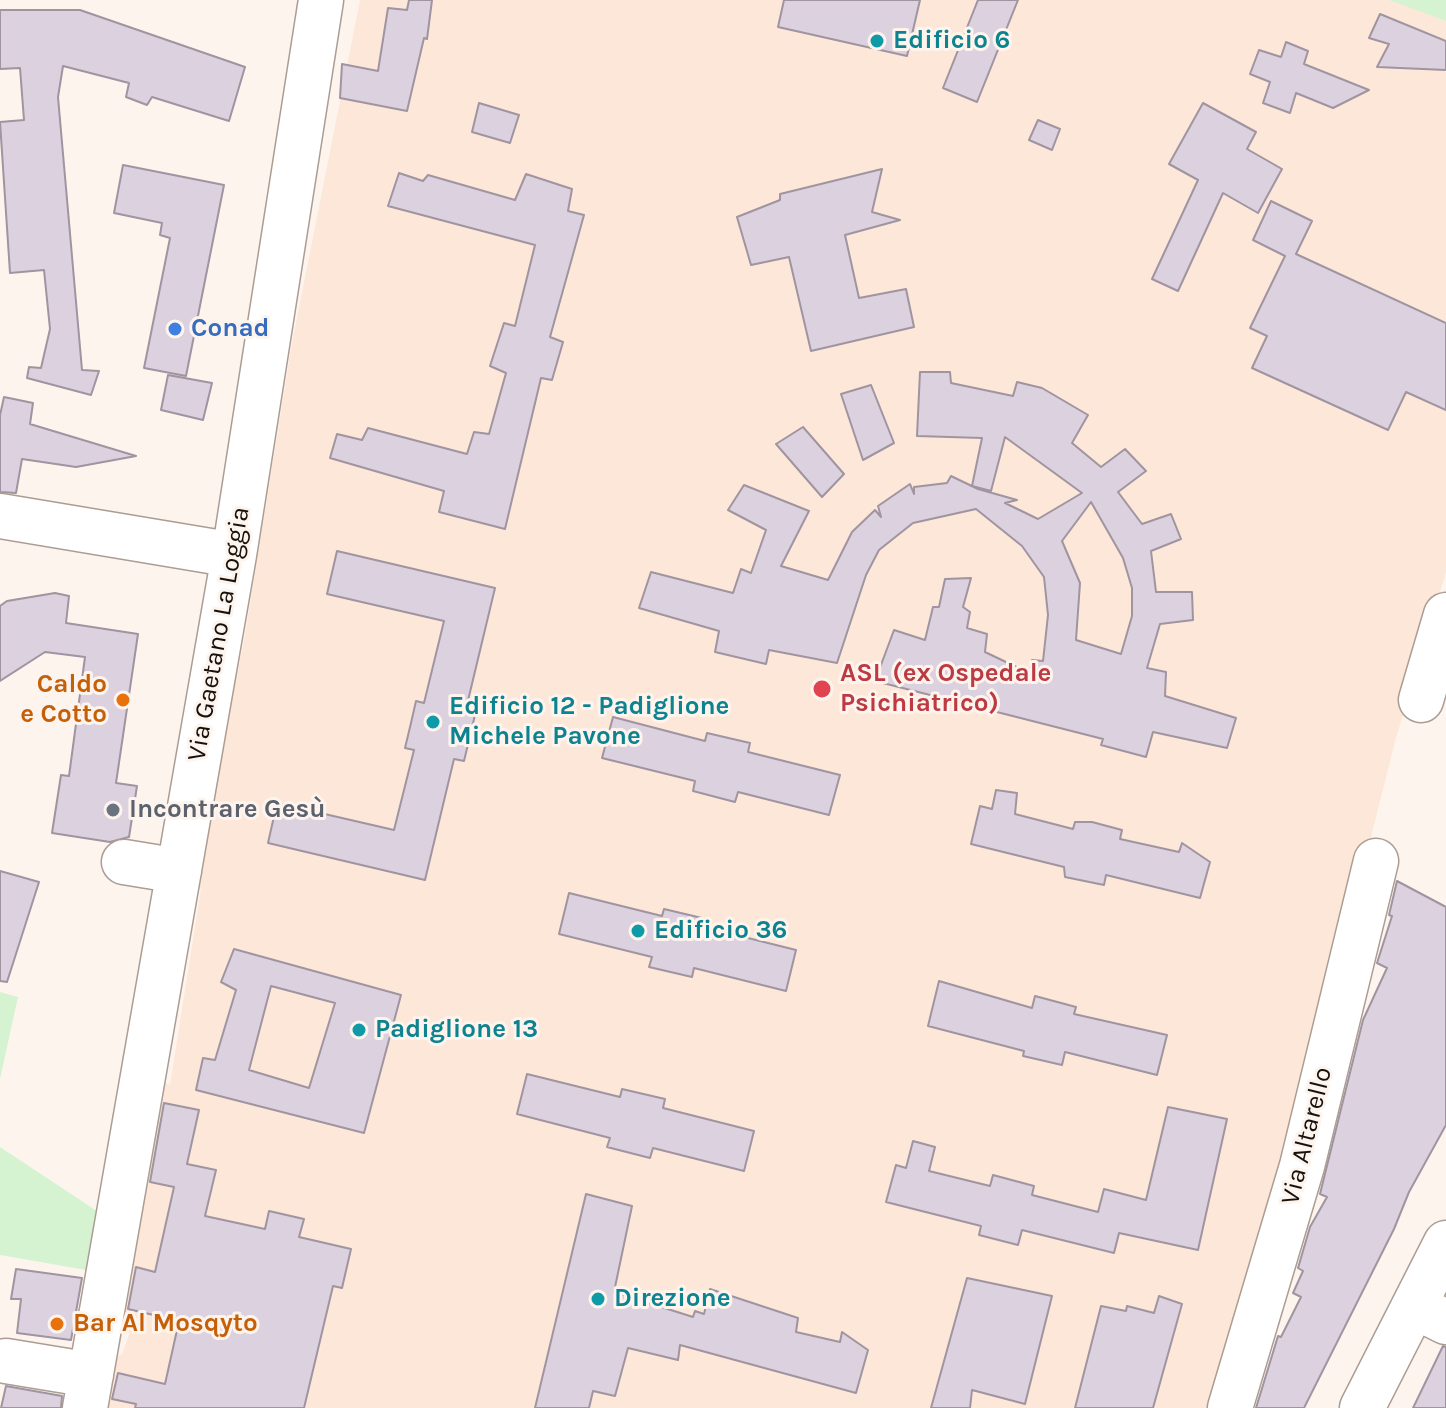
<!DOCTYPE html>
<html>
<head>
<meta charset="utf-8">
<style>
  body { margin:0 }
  canvas { display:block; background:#fef4ee }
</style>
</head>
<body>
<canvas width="1446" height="1408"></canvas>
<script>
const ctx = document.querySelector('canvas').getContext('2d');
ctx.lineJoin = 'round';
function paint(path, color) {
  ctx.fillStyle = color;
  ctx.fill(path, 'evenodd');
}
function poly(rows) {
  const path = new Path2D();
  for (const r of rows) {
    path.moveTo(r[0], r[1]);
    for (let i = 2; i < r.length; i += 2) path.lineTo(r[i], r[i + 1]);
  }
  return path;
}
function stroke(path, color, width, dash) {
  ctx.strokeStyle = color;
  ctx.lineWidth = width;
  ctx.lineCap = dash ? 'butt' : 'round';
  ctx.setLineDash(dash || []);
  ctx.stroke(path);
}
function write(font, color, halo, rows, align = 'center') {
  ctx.font = font + ' Karla,sans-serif';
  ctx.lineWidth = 6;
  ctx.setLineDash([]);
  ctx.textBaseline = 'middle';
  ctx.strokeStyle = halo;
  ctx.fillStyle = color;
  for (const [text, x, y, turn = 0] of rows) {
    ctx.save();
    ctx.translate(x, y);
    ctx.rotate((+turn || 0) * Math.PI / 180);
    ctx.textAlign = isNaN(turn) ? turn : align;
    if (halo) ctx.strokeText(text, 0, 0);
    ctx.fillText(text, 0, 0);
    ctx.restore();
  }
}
paint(poly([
  [360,0,1446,0,1446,572,1396,738,1286,1174,1217,1408,101,1408,109,1362,122,1354,129,1335,126,1322,115,1314,156,1081,170,1085,201,889,193,886,244,641,292,343]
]), '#fde7d8');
paint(poly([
  [1389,0,1446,0,1446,21],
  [0,992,18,997,0,1079],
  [0,1147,97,1211,86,1270,0,1255]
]), '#d6f3d1');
const building = poly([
  [409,0,432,0,427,39,424,38,407,111,340,98,342,64,378,71,388,8,407,10,409,0],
  [784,0,920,0,907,56,778,27,784,0],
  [978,0,1018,0,977,102,943,88,978,0],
  [0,10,80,10,245,67,229,121,152,97,147,105,126,97,129,83,63,66,58,97,82,370,99,371,91,395,27,378,29,367,41,368,50,329,44,270,10,273,0,122,24,120,20,68,0,69,0,10],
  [1380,14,1446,41,1446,70,1377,67,1389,44,1369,38,1380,14],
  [1286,42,1308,51,1304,64,1369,90,1333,108,1296,93,1290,113,1263,103,1270,82,1250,74,1259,50,1281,57,1286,42],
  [479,103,519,115,510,143,472,132,479,103],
  [1203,103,1256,132,1247,149,1282,169,1258,213,1223,193,1178,291,1152,279,1198,180,1169,164,1203,103],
  [1038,120,1060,129,1052,150,1029,140,1038,120],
  [123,165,224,185,186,376,144,368,170,238,160,235,162,223,114,213,123,165],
  [882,169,872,212,900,220,845,235,859,298,906,289,914,327,811,351,789,257,751,265,737,217,780,200,780,194,882,169],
  [399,173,423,181,428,175,515,200,526,174,572,189,568,211,584,215,550,337,563,342,552,380,541,378,505,529,439,512,444,491,330,458,337,434,362,440,368,428,467,454,474,432,489,434,506,373,490,366,504,323,515,326,535,245,388,206,399,173],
  [1271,201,1312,221,1296,254,1446,323,1446,410,1406,392,1388,430,1252,368,1267,336,1250,328,1285,256,1253,240,1271,201],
  [920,372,950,372,951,383,1013,396,1017,382,1042,388,1088,415,1072,443,1101,467,1125,449,1146,471,1118,492,1142,524,1171,514,1181,539,1151,551,1156,592,1192,592,1193,620,1160,624,1147,668,1166,672,1165,696,1236,718,1227,748,1153,732,1146,757,1101,745,1103,739,875,681,894,630,925,640,933,607,939,607,945,579,971,578,963,607,970,612,967,628,987,634,985,652,1029,673,1032,660,1043,661,1048,615,1044,577,1022,546,976,509,913,523,879,550,866,575,837,663,769,650,766,664,715,652,719,631,639,608,651,572,733,593,741,569,751,573,766,530,728,510,744,485,809,511,781,566,828,580,852,532,875,510,881,517,878,506,910,484,914,494,914,487,947,483,951,476,978,489,1017,500,1005,503,1038,519,1082,493,1005,437,991,491,972,486,982,438,917,436,920,372],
  [1091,502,1123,558,1132,588,1132,616,1121,654,1076,640,1080,583,1062,541,1091,502],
  [168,375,212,383,203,420,161,410,168,375],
  [871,385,894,443,863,460,841,394,871,385],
  [4,397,33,403,30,424,136,456,76,467,22,459,16,493,0,492,0,415,4,397],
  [803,427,844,474,822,497,776,444,803,427],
  [337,551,495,588,465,713,475,715,464,761,454,759,425,880,268,843,277,803,394,830,414,750,405,748,411,723,416,701,424,703,444,621,327,594,337,551],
  [55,593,69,596,66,623,138,634,116,783,137,786,129,837,110,842,52,833,61,775,69,776,85,657,45,652,0,681,0,606,7,601,55,593],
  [613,717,705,741,707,733,750,743,748,752,840,775,829,815,738,792,735,802,693,791,695,781,602,758,613,717],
  [996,790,1017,793,1015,814,1073,829,1075,822,1092,822,1122,830,1120,839,1179,852,1182,843,1210,862,1200,898,1106,875,1104,885,1065,877,1064,867,971,844,980,806,992,809,996,790],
  [0,871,39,882,7,982,0,981,0,871],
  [1397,881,1446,907,1446,1125,1409,1192,1394,1229,1304,1408,1256,1408,1278,1336,1281,1337,1301,1297,1293,1293,1303,1271,1298,1268,1310,1227,1327,1197,1320,1194,1363,1020,1387,968,1377,963,1392,916,1389,915,1397,881],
  [569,893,662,916,664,909,706,919,704,927,796,950,786,991,694,968,692,977,649,967,652,957,559,934,569,893],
  [234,949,401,995,364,1133,196,1090,203,1058,215,1060,236,990,221,982,234,949],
  [271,986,335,1003,309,1088,249,1070,271,986],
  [939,981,1032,1008,1035,996,1076,1007,1074,1014,1167,1035,1157,1075,1065,1052,1062,1065,1023,1056,1024,1051,928,1026,939,981],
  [527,1074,620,1097,622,1089,665,1099,663,1108,754,1131,744,1171,653,1148,650,1158,607,1147,610,1138,517,1114,527,1074],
  [164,1103,199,1110,187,1164,216,1170,205,1216,265,1229,269,1211,304,1219,299,1237,351,1249,342,1288,333,1286,304,1408,135,1408,136,1404,112,1399,118,1373,165,1384,179,1321,128,1309,136,1267,155,1272,174,1187,150,1182,164,1103],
  [1168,1107,1227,1119,1198,1250,1119,1233,1114,1253,1022,1230,1018,1245,979,1235,981,1226,886,1202,896,1165,906,1168,913,1141,935,1147,929,1171,990,1186,993,1175,1034,1186,1032,1195,1098,1212,1104,1189,1146,1200,1168,1107],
  [586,1194,632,1206,614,1292,693,1317,695,1311,704,1314,710,1289,798,1318,796,1332,840,1342,842,1332,868,1350,856,1393,680,1345,678,1360,628,1348,615,1396,593,1391,589,1408,535,1408,586,1194],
  [16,1269,82,1278,71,1340,17,1333,21,1299,11,1299,16,1269],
  [967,1278,1052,1296,1025,1404,972,1390,970,1408,931,1408,967,1278],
  [1159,1296,1182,1304,1153,1408,1075,1408,1101,1306,1126,1311,1127,1306,1154,1313,1159,1296],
  [1443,1346,1446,1347,1446,1408,1413,1408,1443,1346],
  [6,1386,62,1396,61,1408,1,1408,6,1386]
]);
paint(building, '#dcd1de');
stroke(building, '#9f94a0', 2);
const minor = poly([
  [0,516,234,555],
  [1421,700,1446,615],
  [124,862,179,871],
  [1414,1306,1446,1322],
  [6,1361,91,1375],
  [85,1408,234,555,321,0],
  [1230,1408,1302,1166,1376,861],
  [1362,1408,1446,1243]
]);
stroke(minor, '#ab9d93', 47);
stroke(minor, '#fff', 44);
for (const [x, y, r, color] of [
  [877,41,8,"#0f9aa8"],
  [175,329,8,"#3f7fe0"],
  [822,689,10,"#e0444e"],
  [123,700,8,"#e8710a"],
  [433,722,8,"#0f9aa8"],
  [113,810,8,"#6b7280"],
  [638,931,8,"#0f9aa8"],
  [359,1030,8,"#0f9aa8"],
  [598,1299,8,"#0f9aa8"],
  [57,1324,8,"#e8710a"]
]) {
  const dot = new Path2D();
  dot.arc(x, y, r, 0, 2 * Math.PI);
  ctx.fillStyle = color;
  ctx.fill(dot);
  stroke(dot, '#fef4ee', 3);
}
write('bold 26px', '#0d838f', '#fef4ee', [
  ["Edificio 6",893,41],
  ["Edificio 12 - Padiglione",449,707],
  ["Michele Pavone",449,737],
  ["Edificio 36",654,931],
  ["Padiglione 13",375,1030],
  ["Direzione",614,1299]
], 'left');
write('bold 26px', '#366cbe', '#fef4ee', [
  ["Conad",191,329]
], 'left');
write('26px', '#16110d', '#fef4ee', [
  ["Via Gaetano La Loggia",219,634,-80],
  ["Via Altarello",1307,1136,-76]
]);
write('bold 26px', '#be3a42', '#fef4ee', [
  ["ASL (ex Ospedale",840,674],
  ["Psichiatrico)",840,704]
], 'left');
write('bold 26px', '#c56008', '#fef4ee', [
  ["Caldo",107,685],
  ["e Cotto",107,715],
  ["Bar Al Mosqyto",73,1324,"left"]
], 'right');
write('bold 26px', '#5b616d', '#fef4ee', [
  ["Incontrare Gesù",129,810]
], 'left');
</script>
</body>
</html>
